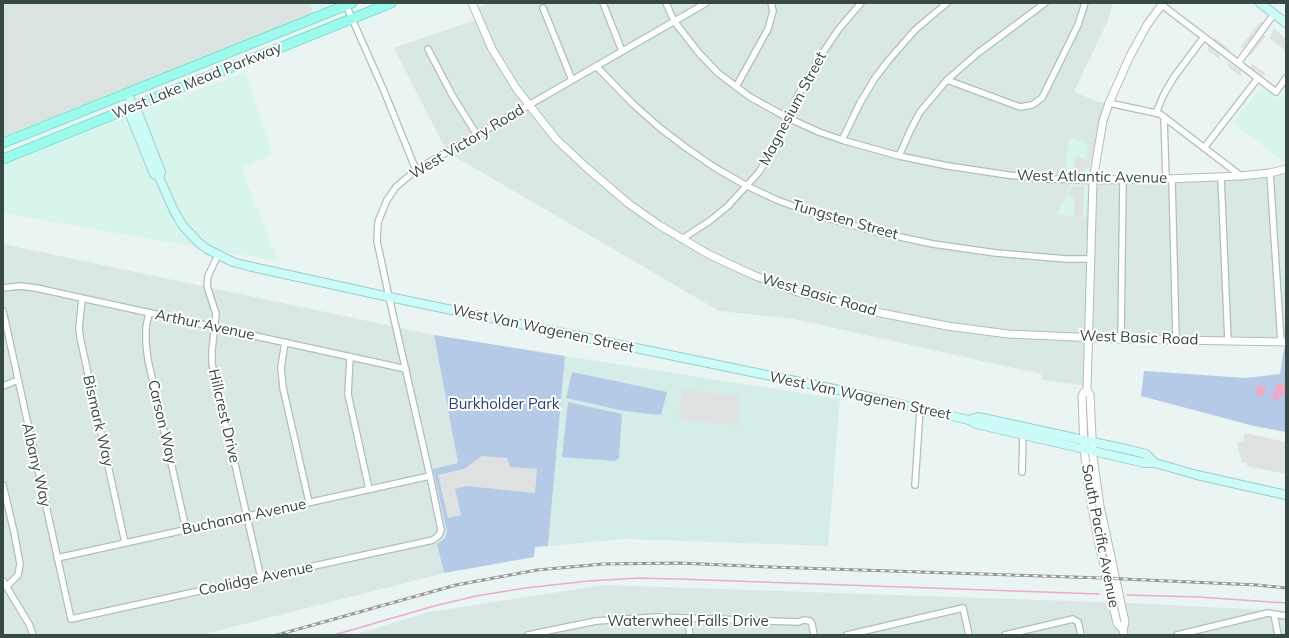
<!DOCTYPE html>
<html>
<head>
<meta charset="utf-8">
<style>
  body { margin:0 }
  #map { position:relative; width:1289px; height:638px; overflow:hidden; background:#eaf4f3; font-family:Mulish,sans-serif }
  canvas { display:block }
  .frame { position:absolute; inset:0; border:4px solid #384844; pointer-events:none }
</style>
</head>
<body>
<div id="map">
<canvas width="1289" height="638"></canvas>
<div class="frame"></div>
</div>
<script>
const ctx = document.querySelector('canvas').getContext('2d');
ctx.lineJoin = 'round';
function paint(path, color) {
  ctx.fillStyle = color;
  ctx.fill(path, 'evenodd');
}
function poly(rows) {
  const path = new Path2D();
  for (const r of rows) {
    path.moveTo(r[0], r[1]);
    for (let i = 2; i < r.length; i += 2) path.lineTo(r[i], r[i + 1]);
  }
  return path;
}
function stroke(path, color, width, dash) {
  ctx.strokeStyle = color;
  ctx.lineWidth = width;
  ctx.lineCap = dash ? 'butt' : 'round';
  ctx.setLineDash(dash || []);
  ctx.stroke(path);
}
function write(font, color, halo, rows, align = 'center') {
  ctx.font = font + ' Mulish,sans-serif';
  ctx.lineWidth = 4;
  ctx.setLineDash([]);
  ctx.textBaseline = 'middle';
  ctx.strokeStyle = halo;
  ctx.fillStyle = color;
  for (const [text, x, y, turn = 0] of rows) {
    ctx.save();
    ctx.translate(x, y);
    ctx.rotate((+turn || 0) * Math.PI / 180);
    ctx.textAlign = isNaN(turn) ? turn : align;
    if (halo) ctx.strokeText(text, 0, 0);
    ctx.fillText(text, 0, 0);
    ctx.restore();
  }
}
paint(poly([
  [489,3,1113,3,1108,20,1101,35,1074,92,1099,102,1109,103,1093,180,1172,179,1286,169,1286,342,1088,337,1087,386,1042,380,1041,374,794,319,719,311,447,152,394,48,478,19,474,9],
  [3,244,434,335,458,463,433,469,447,532,446,538,437,544,444,573,201,635,3,635,3,360,8,358,3,333],
  [604,585,1129,603,1286,611,1286,635,353,635,429,612]
]), '#d9e8e5');
paint(poly([
  [310,3,337,3,314,12],
  [245,72,273,154,241,168,278,261,3,213,3,164],
  [1262,87,1278,99,1286,89,1286,164,1233,123],
  [1070,137,1088,145,1086,160,1092,161,1090,172,1088,174,1064,174],
  [1071,184,1086,185,1088,187,1086,217,1057,215]
]), '#d7f5ec');
paint(poly([
  [3,3,310,3,315,18,138,83,3,137],
  [3,334,8,358,3,360]
]), '#dce4e2');
paint(poly([
  [565,356,840,399,828,546,625,539,548,546]
]), '#d5ede9');
paint(poly([
  [434,335,565,356,548,546,535,547,534,557,444,573,437,544,445,538,447,532,433,469,458,463],
  [1284,348,1286,348,1286,432,1254,426,1141,396,1144,371,1246,378,1280,374],
  [572,372,667,392,661,415,624,411,566,398],
  [568,402,622,414,619,458,615,461,562,457]
]), '#b5cae7');
paint(poly([
  [1260,22,1264,22,1244,48,1240,47],
  [1274,29,1286,38,1286,51,1269,38],
  [1263,35,1266,36,1251,55,1247,55],
  [1214,37,1230,50,1230,53,1214,41],
  [1208,45,1220,55,1220,59,1208,51],
  [1228,62,1241,71,1241,76,1228,67],
  [1251,63,1265,73,1263,76,1251,68],
  [1103,110,1092,157,1088,160,1098,113],
  [1076,156,1086,160,1090,161,1090,168,1085,168,1084,172,1074,172],
  [1071,187,1084,187,1083,216,1074,216,1075,197,1067,196],
  [682,390,738,395,740,406,739,425,679,420],
  [1245,433,1286,442,1286,474,1247,466,1247,462,1242,463,1237,443,1243,441],
  [482,456,507,458,510,467,537,469,535,493,466,486,455,489,461,515,448,518,438,475,464,469]
]), '#dee3e2');
paint(poly([
  [1280,383,1286,385,1286,395,1280,397,1278,401,1271,398,1278,384],
  [1259,384,1267,388,1262,397,1255,393]
]), '#eeaac9');
stroke(poly([
  [1127,595,1198,597,1286,603],
  [334,635,434,606,476,596,525,588,588,581,640,578,677,579,1099,594]
]), '#eeaac9', 1.5);
const minor = poly([
  [603,3,622,51],
  [666,3,674,21,698,52,718,73,750,97,788,118,819,132,842,140,899,156,948,166,1008,175,1046,179,1093,180],
  [346,5,384,91,416,170],
  [1162,5,1276,92,1286,78],
  [543,8,572,80],
  [428,49,452,95,477,135],
  [1238,63,1274,14],
  [596,66,633,104,660,128,685,147,714,167,747,186,777,200,820,216,877,232,933,244,996,253,1066,259,1090,259],
  [947,80,1020,107,1032,105,1042,98,1078,25,1085,3],
  [736,87,768,29,773,11,771,3],
  [1109,103,1160,114,1241,176],
  [1156,113,1164,94,1174,77,1204,37],
  [1164,117,1166,179],
  [842,140,860,103,875,78,888,61,915,30,947,3],
  [1204,148,1258,78],
  [899,156,910,131,920,112,947,80,978,53,1045,3],
  [1270,173,1281,342],
  [1221,177,1228,341],
  [1172,179,1176,340],
  [682,239,711,220,728,206,759,172,779,139,798,95,822,54,838,30,861,3],
  [218,255,208,276,207,286,216,314,212,350,212,364,261,578],
  [3,288,20,286,36,288,406,369],
  [82,299,79,328,80,337,125,543],
  [3,311,71,619,433,540,439,535,441,530,430,476,389,297,377,241,378,222,387,200,396,187,416,170,706,3],
  [149,313,146,327,146,343,148,360,186,529],
  [1121,339,1123,180],
  [285,342,281,368,283,388,309,502],
  [350,357,348,394,369,489],
  [3,386,18,380],
  [1022,472,1023,433],
  [3,485,14,532,20,564,18,575,7,586],
  [915,485,920,409],
  [57,558,430,476],
  [3,581,29,624,33,635],
  [1274,614,1278,635],
  [687,618,690,635],
  [528,635,596,621,657,617,798,622,804,620,810,621,812,624,814,635],
  [847,635,963,608,969,635],
  [1005,635,1073,619,1078,622,1081,635],
  [1177,635,1268,613,1286,616]
]);
const tertiary = poly([
  [472,3,492,49,516,88,556,139,587,168,629,204,659,225,708,254,753,275,798,292,881,313,947,326,1008,334,1121,339,1286,342],
  [1093,180,1166,179,1241,176,1270,173,1286,169],
  [1087,390,1084,392,1082,396,1083,421,1084,448,1089,491,1098,540,1117,623,1123,630],
  [1124,635,1123,630,1125,622,1100,506,1093,457,1090,395,1087,390,1093,180,1103,121,1109,103,1130,56,1147,25,1163,3]
]);
const secondary = poly([
  [1260,3,1286,23],
  [128,93,133,107,138,113,161,172,159,177],
  [133,107,131,117,154,174,159,177,174,211,183,226,199,243,207,249,233,262,248,266,389,297,839,390,969,420,976,424,1145,463,1155,463,1197,475,1286,495],
  [969,420,978,417,1130,450,1146,454,1155,463]
]);
const primary = poly([
  [3,143,352,3],
  [3,159,391,3]
]);
stroke(minor, '#adc0bc', 8);
stroke(tertiary, '#adc0bc', 9);
stroke(secondary, '#9acfc8', 10);
stroke(primary, '#6ddfcd', 11);
stroke(minor, '#fff', 5.5);
stroke(tertiary, '#fff', 7);
stroke(secondary, '#ccfcf7', 8);
stroke(primary, '#9efaec', 9);
const rail = poly([
  [277,635,456,585,537,570,603,564,679,563,770,567,1102,578,1257,585,1286,588]
]);
stroke(rail, '#989898', 3);
stroke(rail, '#fff', 1.5, [4.5]);
write('15px', '#384844', '#fff', [
  ["West Lake Mead Parkway",197,81,-22],
  ["Magnesium Street",793,109,-62],
  ["West Victory Road",467,142,-31],
  ["West Atlantic Avenue",1092,177,1],
  ["Tungsten Street",845,220,16],
  ["West Basic Road",819,295,16],
  ["Arthur Avenue",205,325,12],
  ["West Van Wagenen Street",543,329,12],
  ["West Basic Road",1139,338,2],
  ["West Van Wagenen Street",860,396,12],
  ["Hillcrest Drive",224,416,77],
  ["Bismark Way",98,421,77],
  ["Carson Way",162,422,77],
  ["Albany Way",36,465,77],
  ["Buchanan Avenue",244,517,-12],
  ["South Pacific Avenue",1100,536,79],
  ["Coolidge Avenue",256,579,-12],
  ["Waterwheel Falls Drive",688,621]
]);
write('15px', '#2d3f78', '#fff', [
  ["Burkholder Park",504,404]
]);
</script>
</body>
</html>
